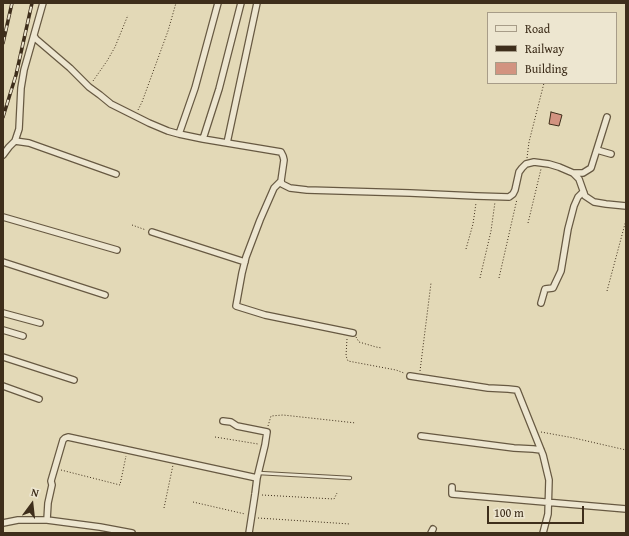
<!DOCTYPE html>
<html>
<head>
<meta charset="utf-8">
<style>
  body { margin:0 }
  #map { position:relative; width:629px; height:536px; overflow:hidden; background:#e3d9b7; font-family:"Gentium Book Plus",serif }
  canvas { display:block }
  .frame { position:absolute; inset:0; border:4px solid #3e2e1b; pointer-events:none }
  .legend { position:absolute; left:487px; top:12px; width:130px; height:72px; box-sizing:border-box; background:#ede6d0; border:1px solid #a79c88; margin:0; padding:5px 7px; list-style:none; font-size:12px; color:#3e2e1b }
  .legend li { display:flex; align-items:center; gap:8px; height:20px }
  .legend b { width:20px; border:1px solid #a79c88 }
  .north { position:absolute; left:12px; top:484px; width:40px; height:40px; -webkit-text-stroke:3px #ede6d0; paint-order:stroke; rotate:15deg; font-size:11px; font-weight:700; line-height:16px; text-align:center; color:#3e2e1b }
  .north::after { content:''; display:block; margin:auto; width:14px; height:18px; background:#3e2e1b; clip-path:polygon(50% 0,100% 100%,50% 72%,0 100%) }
  .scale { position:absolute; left:487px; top:506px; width:97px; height:18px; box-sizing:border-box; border:2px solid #3e2e1b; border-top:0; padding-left:5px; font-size:12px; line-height:14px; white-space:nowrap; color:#3e2e1b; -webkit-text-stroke:3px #ede6d0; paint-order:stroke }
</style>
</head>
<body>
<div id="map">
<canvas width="629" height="536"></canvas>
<div class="frame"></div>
<ul class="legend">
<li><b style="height:5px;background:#ede6d0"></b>Road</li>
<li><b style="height:5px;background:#3e2e1b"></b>Railway</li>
<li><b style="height:11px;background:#d29380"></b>Building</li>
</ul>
<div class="north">N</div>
<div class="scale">100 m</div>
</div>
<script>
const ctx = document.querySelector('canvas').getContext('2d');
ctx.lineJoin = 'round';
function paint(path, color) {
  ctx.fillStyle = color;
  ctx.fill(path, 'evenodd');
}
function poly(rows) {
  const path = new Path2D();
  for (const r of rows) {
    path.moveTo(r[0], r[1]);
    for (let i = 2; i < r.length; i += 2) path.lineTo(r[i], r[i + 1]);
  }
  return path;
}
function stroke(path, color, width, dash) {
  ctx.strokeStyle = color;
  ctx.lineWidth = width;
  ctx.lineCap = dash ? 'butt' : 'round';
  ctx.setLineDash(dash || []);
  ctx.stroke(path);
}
const building = poly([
  [551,112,562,115,559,126,549,124,551,112]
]);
paint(building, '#d29380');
stroke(building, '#3e2e1b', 1);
const service = poly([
  [259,473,350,478]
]);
const minor = poly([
  [34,36,36,39,70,68,89,87,100,95,111,104,149,123,168,131,179,134,203,139,281,152,283,156,284,160,281,181,282,184,290,188,307,190,410,193,476,196,509,197,513,194,515,190,519,172,522,168,526,164,534,162,549,164,559,167,573,173,579,179,585,196,594,202,606,204,626,206],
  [179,134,195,88,218,3],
  [203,139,219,89,241,3],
  [15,141,29,143,116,174],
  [227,143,257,3],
  [597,150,611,154],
  [3,155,9,147,15,141,19,129,21,88,24,70,43,3],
  [573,173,583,173,591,168,607,117],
  [281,181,274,188,260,220,246,257,242,273,236,306,265,315,353,333],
  [3,217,117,250],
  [152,232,245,262],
  [3,262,105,295],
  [541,303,545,289,553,288,561,271,568,229,574,206,578,197,582,193,584,193],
  [3,313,40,323],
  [3,330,23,336],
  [3,357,74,380],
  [410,376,488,388,508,389,517,390,543,455,549,480,548,514,543,533],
  [3,386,39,399],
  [223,421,231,422,237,426,267,432,265,445,257,478,255,494,249,533],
  [421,436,514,448,533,449,541,450],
  [452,487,452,494,626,509],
  [47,520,48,503,52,485,51,481,63,440,65,438,68,437,257,478],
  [3,523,18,520,47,520,100,527,132,533],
  [431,533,433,529]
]);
stroke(service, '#675942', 4.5);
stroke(minor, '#675942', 8);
stroke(poly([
  [93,81,107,61,115,47,128,15],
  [138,110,142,102,168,31,176,3],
  [527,158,529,142,544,83],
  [528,223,529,219,541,169],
  [132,225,146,230],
  [466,249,473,224,476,203],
  [480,278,491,231,495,202],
  [499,278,517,199],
  [607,291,626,220],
  [356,337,359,342,376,347,382,348],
  [347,339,346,356,348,361,396,370,404,373],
  [420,371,431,283],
  [268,426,271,416,283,415,356,423],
  [541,432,574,438,626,450],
  [215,437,258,444],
  [61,470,120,485,126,456],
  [262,495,334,499,337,493],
  [193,502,245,514],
  [164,508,173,465],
  [258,518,350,524]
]), '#3e2e1b', 1, [1, 2]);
stroke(service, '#ede6d0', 2.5);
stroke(minor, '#ede6d0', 5.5);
const rail = poly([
  [3,43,12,3],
  [3,117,16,75,32,3]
]);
stroke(rail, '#3e2e1b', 3.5);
stroke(rail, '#ede6d0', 2, [6]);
</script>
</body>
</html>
